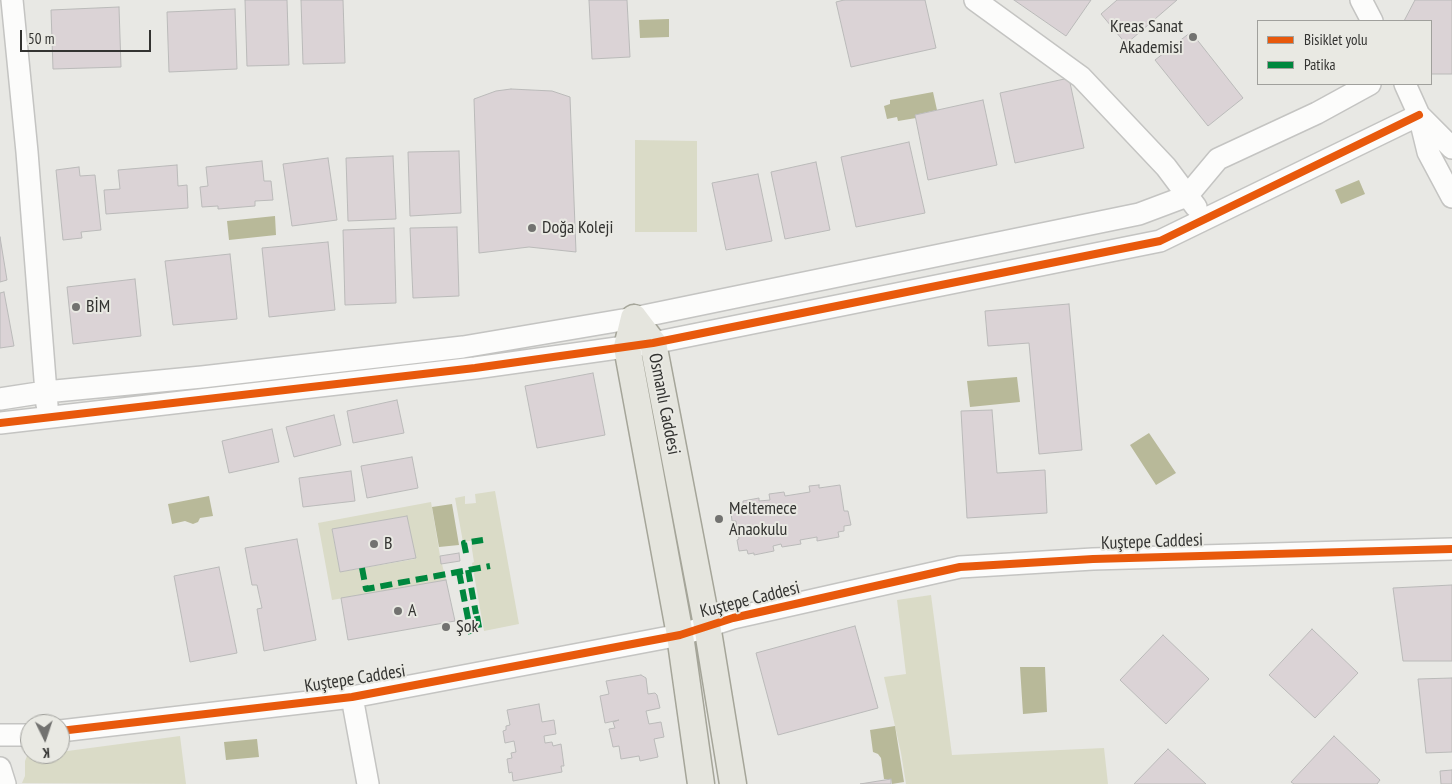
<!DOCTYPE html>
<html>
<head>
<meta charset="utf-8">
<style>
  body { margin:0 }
  #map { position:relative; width:1452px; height:784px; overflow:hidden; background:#e8e8e4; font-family:"PT Sans Narrow",sans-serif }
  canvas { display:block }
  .legend { position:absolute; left:1257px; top:20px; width:175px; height:65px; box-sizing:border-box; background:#e9e9e3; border:1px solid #a0a09c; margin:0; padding:6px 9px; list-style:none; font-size:15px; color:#333331 }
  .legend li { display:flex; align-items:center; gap:10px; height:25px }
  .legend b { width:25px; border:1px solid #a0a09c }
  .north { position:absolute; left:20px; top:714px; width:50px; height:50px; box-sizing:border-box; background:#e9e9e3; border:1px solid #a0a09c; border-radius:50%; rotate:176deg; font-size:14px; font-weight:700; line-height:20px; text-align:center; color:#333331 }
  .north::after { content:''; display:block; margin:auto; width:18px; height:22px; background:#727270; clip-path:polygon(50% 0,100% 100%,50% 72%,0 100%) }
  .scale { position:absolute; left:20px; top:30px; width:131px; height:22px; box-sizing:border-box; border:2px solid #333331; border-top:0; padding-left:6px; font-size:15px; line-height:18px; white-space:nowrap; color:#333331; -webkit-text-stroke:4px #e9e9e3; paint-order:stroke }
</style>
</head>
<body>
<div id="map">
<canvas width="1452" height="784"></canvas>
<ul class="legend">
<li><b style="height:6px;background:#e8590c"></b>Bisiklet yolu</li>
<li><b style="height:6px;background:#00873e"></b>Patika</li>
</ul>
<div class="north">K</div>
<div class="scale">50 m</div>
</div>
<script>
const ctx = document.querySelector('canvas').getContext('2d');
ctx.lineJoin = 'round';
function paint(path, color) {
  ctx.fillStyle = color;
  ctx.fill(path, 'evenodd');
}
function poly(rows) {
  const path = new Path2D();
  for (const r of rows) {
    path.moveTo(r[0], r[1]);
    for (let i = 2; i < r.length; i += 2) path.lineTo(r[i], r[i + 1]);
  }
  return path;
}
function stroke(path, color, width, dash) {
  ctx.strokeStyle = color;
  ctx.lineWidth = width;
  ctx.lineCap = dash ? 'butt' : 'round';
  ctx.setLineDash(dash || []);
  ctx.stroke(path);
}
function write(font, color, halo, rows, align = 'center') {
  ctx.font = font + ' "PT Sans Narrow",sans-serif';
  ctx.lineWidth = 4;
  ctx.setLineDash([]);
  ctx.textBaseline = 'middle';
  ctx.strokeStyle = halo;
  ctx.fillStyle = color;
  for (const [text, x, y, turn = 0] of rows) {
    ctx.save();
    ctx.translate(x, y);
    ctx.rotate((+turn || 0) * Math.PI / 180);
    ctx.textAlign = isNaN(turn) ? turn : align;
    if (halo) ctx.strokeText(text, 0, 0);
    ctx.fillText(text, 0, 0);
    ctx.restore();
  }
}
paint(poly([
  [635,140,697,141,697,232,635,232],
  [495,491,519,624,484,631,472,563,474,562,471,543,483,541,482,539,463,542,455,498,465,496,465,504,476,503,475,494],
  [431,502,440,556,446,580,332,600,318,523],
  [407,516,415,559,340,572,332,530],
  [931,595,952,755,1104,748,1108,784,906,784,901,753,884,677,906,674,897,600],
  [180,736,186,784,22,783,25,776,25,761,27,756,60,754,60,752]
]), '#dadbc7');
paint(poly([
  [669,19,669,37,640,38,639,20],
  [933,92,937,110,915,115,916,118,898,121,897,117,887,119,884,106,890,104,890,100],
  [1359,180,1365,194,1341,204,1335,190],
  [275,216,276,235,229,240,227,221],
  [1017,377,1020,402,970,407,967,381],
  [1149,433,1176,473,1156,485,1130,445],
  [209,496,213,516,200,518,198,522,193,524,185,521,172,524,168,504],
  [452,504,459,545,439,547,432,507],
  [1020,667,1045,667,1047,712,1023,714],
  [895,726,904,782,892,784,891,779,884,779,881,758,878,754,873,752,870,730],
  [257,739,259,757,226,760,224,742]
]), '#b8b999');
const building = poly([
  [245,0,287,0,289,65,247,66,245,0],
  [301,0,343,0,345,63,303,64,301,0],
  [589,0,627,0,630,57,592,59,589,0],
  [844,0,925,0,936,48,851,67,836,2,844,0],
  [1014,0,1091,0,1066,36,1014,0],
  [1117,0,1177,0,1126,44,1101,14,1117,0],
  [1415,0,1452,0,1452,74,1431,74,1431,21,1404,21,1415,0],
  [119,7,121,67,53,69,51,10,119,7],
  [235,9,237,69,169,72,167,12,235,9],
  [1191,32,1243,98,1208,126,1155,60,1191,32],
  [1069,78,1084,148,1015,163,1000,93,1069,78],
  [511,89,552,91,570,97,576,252,529,247,479,253,474,99,496,91,511,89],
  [983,100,997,165,928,180,915,115,983,100],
  [909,142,925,213,856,227,841,157,909,142],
  [459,151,461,213,410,216,408,152,459,151],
  [393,156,396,219,348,221,346,158,393,156],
  [328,158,337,220,292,226,283,164,328,158],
  [262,161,264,181,271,181,273,200,255,201,255,206,218,209,218,206,202,207,200,187,208,186,206,167,262,161],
  [816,162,830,230,785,239,771,172,816,162],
  [177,165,178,186,187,185,188,208,106,214,104,190,120,189,118,170,177,165],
  [79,167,80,176,95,175,101,230,81,232,82,238,63,240,56,170,79,167],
  [758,174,772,241,726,250,712,183,758,174],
  [457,227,459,296,413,298,410,228,457,227],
  [394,228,396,303,345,305,343,230,394,228],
  [0,237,7,280,0,282,0,237],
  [328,242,335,310,269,317,262,248,328,242],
  [230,254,237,319,173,325,165,261,230,254],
  [135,279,141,336,73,344,67,287,135,279],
  [4,292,14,346,0,348,0,293,4,292],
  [1069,304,1082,450,1039,454,1029,343,988,346,985,311,1069,304],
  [593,373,605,435,537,448,525,386,593,373],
  [397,400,404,433,353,443,347,411,397,400],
  [992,410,997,473,1045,470,1047,513,967,518,961,411,992,410],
  [334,415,341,445,294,457,286,427,334,415],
  [272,429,279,462,229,473,222,441,272,429],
  [412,457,418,488,367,498,361,466,412,457],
  [351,471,355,501,303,507,299,478,351,471],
  [819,485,819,488,840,485,844,511,848,511,851,525,844,526,844,531,838,532,839,537,817,541,817,537,800,540,801,544,782,547,781,544,773,546,774,551,754,555,754,553,748,554,747,550,739,551,737,540,739,539,736,521,732,521,731,512,739,511,738,505,743,504,743,501,759,498,759,501,770,500,769,494,784,492,785,496,810,492,809,486,819,485],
  [407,516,416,558,340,572,332,529,407,516],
  [297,539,316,640,264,651,257,609,262,608,257,585,252,585,245,548,297,539],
  [459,553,460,561,441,564,440,556,459,553],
  [219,567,237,653,190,662,174,576,219,567],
  [446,580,455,621,348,640,341,598,446,580],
  [1452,585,1452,661,1403,661,1393,588,1452,585],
  [855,626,878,708,778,735,756,653,855,626],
  [1312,629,1358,673,1315,718,1269,675,1312,629],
  [1163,635,1209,679,1166,724,1120,680,1163,635],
  [641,675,646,678,648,694,655,693,657,695,660,708,646,711,649,724,661,722,664,737,654,739,658,757,640,761,639,756,621,759,619,746,613,747,609,729,615,728,613,722,619,720,605,723,600,696,609,694,606,681,641,675],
  [1452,678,1452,752,1426,753,1418,679,1452,678],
  [539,704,542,722,554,720,556,734,544,736,545,743,552,742,553,746,561,744,564,766,561,766,562,772,513,781,512,772,509,773,507,759,512,758,511,753,516,752,514,741,505,743,503,731,506,730,506,726,510,725,507,710,539,704],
  [1334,736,1380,780,1377,784,1294,784,1291,782,1334,736],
  [1168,749,1206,784,1134,784,1168,749],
  [1452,770,1452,784,1441,784,1440,771,1452,770],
  [891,779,891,784,860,784,891,779]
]);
paint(building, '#dbd3d6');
stroke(building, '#babab9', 1);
const minor = poly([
  [12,0,27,152,47,405],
  [975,0,1081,77,1166,167,1196,207],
  [1361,0,1372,21],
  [1405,84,1419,115,1428,152,1452,197],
  [1419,115,1452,148],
  [0,399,45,392,202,377,463,347,634,318,1139,214,1187,196,1218,159,1317,113,1370,84],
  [0,423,475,368,653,343,1160,241,1419,115],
  [352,697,368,784],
  [60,731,352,697,680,635,733,618,960,567,1093,559,1452,549],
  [0,735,30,735],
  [0,768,5,784]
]);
const major = poly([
  [634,318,653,343,707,625,733,784],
  [634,318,627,347,680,635,701,784]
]);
stroke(minor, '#c4c4c2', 24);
stroke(major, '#a5a599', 29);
stroke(minor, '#fcfcfb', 21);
stroke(major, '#e5e5de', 26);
stroke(poly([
  [466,553,464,543,483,540],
  [362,568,366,589,490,566],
  [468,570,476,614],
  [459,572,471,634],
  [477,616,480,633]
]), '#00873e', 6, [12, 6]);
stroke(poly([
  [0,423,475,368,653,343,1160,241,1419,115],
  [60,731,352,697,680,635,733,618,960,567,1093,559,1452,549]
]), '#e8590c', 8);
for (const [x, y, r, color] of [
  [1193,37,5,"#727270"],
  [532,228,5,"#727270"],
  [76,307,5,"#727270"],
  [719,519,5,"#727270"],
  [374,544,5,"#727270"],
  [398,611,5,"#727270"],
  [446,627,5,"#727270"]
]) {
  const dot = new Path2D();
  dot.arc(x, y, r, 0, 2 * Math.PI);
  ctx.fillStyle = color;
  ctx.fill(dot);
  stroke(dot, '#e9e9e3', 2);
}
write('18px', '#333331', '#e9e9e3', [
  ["Kreas Sanat",1183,27,"right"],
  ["Akademisi",1183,48,"right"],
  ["Doğa Koleji",542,228],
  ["BİM",86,307],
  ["Meltemece",729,509],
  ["Anaokulu",729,530],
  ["B",384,544],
  ["A",408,611],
  ["Şok",456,627]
], 'left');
write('18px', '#333331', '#e9e9e3', [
  ["Osmanlı Caddesi",664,404,79],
  ["Kuştepe Caddesi",1152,542,-2],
  ["Kuştepe Caddesi",750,600,-14],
  ["Kuştepe Caddesi",355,679,-9]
]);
</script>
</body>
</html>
